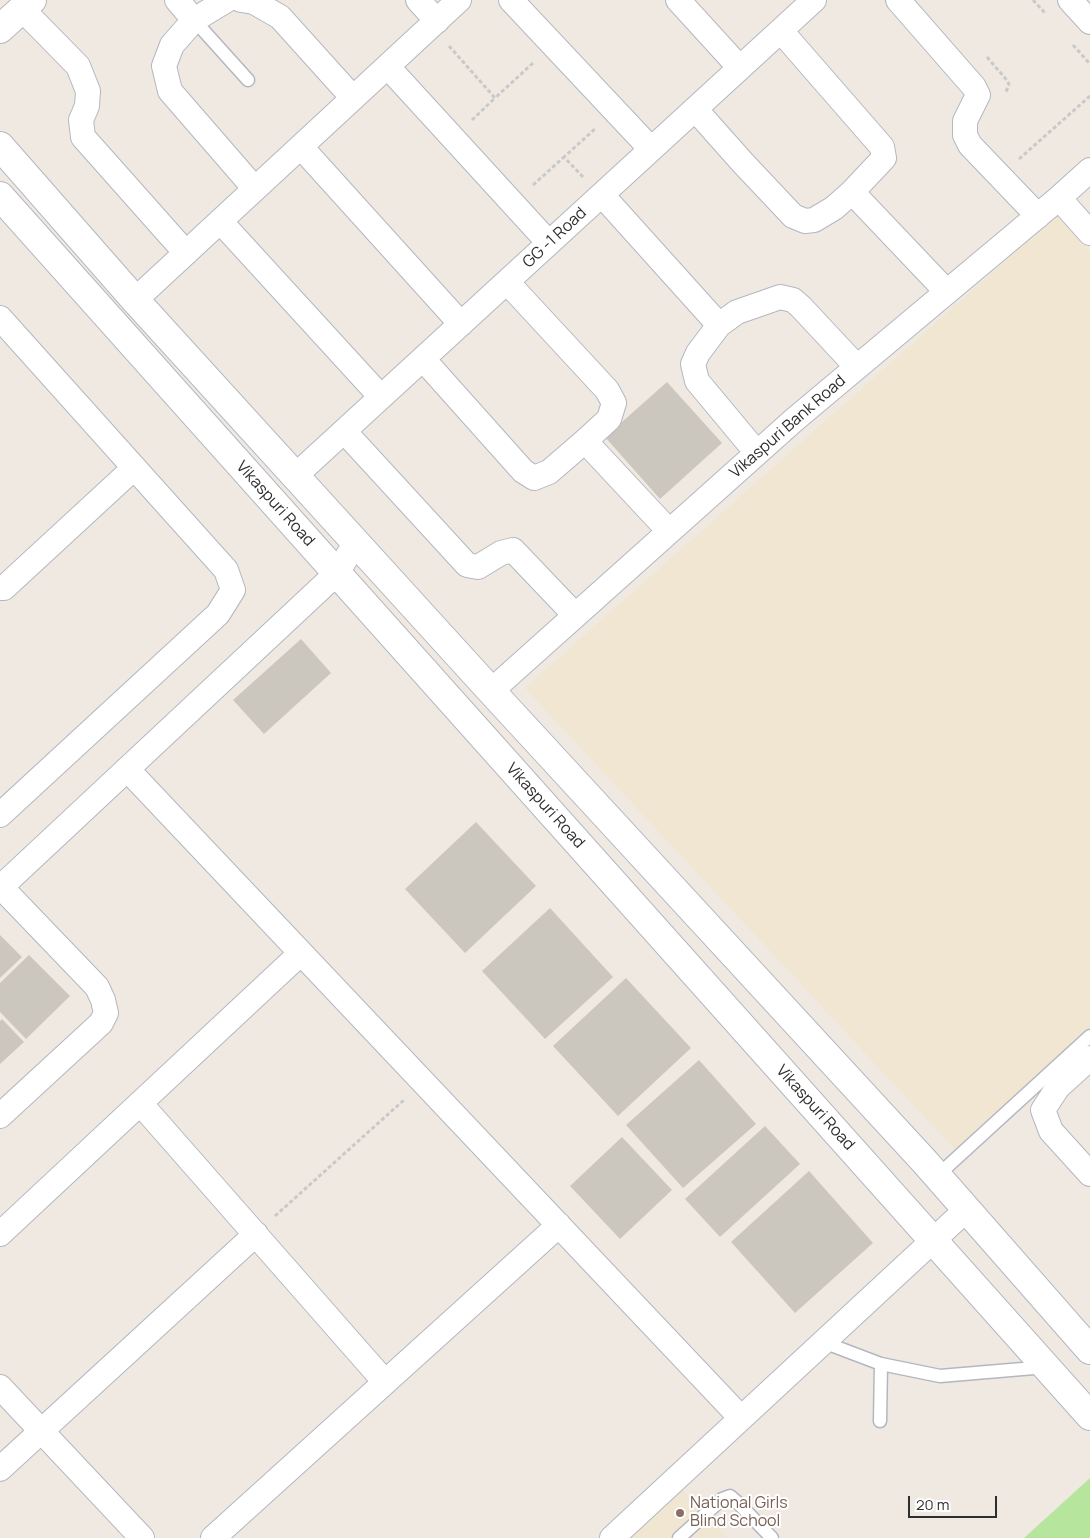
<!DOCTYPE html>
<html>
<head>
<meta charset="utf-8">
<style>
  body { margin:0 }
  #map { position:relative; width:1090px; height:1538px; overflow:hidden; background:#efe9e1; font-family:Manrope,sans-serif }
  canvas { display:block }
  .scale { position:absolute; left:908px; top:1496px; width:89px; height:22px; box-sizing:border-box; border:2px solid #2e2e2e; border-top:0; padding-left:6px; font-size:15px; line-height:18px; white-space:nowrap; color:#2e2e2e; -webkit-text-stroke:4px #fff; paint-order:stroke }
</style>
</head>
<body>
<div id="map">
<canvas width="1090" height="1538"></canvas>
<div class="scale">20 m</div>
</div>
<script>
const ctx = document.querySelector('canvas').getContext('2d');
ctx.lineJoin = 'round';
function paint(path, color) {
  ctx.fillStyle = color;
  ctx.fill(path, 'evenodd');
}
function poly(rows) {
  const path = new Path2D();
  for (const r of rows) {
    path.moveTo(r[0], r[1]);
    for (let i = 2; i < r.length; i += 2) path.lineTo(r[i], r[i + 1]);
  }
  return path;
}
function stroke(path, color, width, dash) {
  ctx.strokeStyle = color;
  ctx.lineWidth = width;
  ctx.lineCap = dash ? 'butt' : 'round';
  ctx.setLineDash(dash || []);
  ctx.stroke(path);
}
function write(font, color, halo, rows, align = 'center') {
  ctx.font = font + ' Manrope,sans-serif';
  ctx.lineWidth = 4;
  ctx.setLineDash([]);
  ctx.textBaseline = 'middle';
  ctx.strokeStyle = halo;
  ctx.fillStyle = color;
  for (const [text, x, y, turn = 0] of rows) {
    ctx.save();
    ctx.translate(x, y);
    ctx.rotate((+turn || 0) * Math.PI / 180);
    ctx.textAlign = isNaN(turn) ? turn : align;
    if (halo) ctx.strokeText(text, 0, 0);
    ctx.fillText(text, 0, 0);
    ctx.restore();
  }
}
paint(poly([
  [1058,214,1090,252,1090,1035,961,1156,525,688],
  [682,1489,728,1538,629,1538]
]), '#f0e6d1');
paint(poly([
  [1090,1478,1090,1538,1024,1538]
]), '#b6e59e');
paint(poly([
  [667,382,722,443,660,499,605,437],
  [301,639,331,673,264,734,233,700],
  [476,822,536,886,465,953,405,889],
  [550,908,613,977,545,1039,482,971],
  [0,935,22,957,0,978],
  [29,955,70,996,26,1039,0,1012,0,983],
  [626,978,691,1048,618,1116,553,1046],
  [2,1019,24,1042,0,1064,0,1021],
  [699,1060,756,1124,683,1188,626,1125],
  [765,1126,800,1164,720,1237,685,1199],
  [622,1137,672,1190,620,1239,570,1186],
  [809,1171,873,1243,795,1313,731,1242]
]), '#cbc7bf');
const lane = poly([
  [194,20,248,80],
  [937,1176,1090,1036],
  [823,1342,881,1364,940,1376,1046,1367],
  [880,1421,881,1364],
  [679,1538,722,1499,730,1496,738,1503,772,1538]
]);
const street = poly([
  [177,0,194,20],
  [227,0,194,20,172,45,164,66,170,91,255,189],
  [241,0,254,2,280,17,353,98],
  [418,0,437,21],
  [511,0,651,149],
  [678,0,740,68],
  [898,0,974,87,978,95,965,121,965,135,970,145,1038,216],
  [1070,0,1090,22],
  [22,9,78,66,88,91,87,106,81,120,83,137,186,253],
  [781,31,882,147,884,158,852,192,947,292],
  [388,67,549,243],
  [695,109,743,163,793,216,805,221,814,220,834,208,852,192],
  [301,147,461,324],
  [602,195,719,325],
  [1059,198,1090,233],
  [220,221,381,397],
  [507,282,607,390,614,403,609,419,585,441],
  [135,300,459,0],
  [0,318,226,570,233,590,218,614,0,815],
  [423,359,523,471,534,478,549,472,585,441,669,531],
  [344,431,467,565,478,567,501,553,513,550,575,615],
  [757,453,697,381,693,364,698,353,719,325,737,312,763,303,780,297,793,300,801,307,857,367],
  [295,476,814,0],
  [0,588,4,588,134,468],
  [491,691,794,420,1059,198,1090,170],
  [127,769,741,1418],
  [0,888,337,573,356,542],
  [1090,1058,1058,1087,1043,1110,1051,1131,1090,1174],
  [140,1103,385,1382],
  [0,1116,101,1023,106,1013,103,1000,97,987,1,887],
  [0,1234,301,953],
  [0,1387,142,1538],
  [0,1469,256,1234],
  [213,1538,559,1225],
  [612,1538,967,1209]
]);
const secondary = poly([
  [0,29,32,0],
  [0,146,135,300,491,691,925,1162,1090,1350],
  [0,196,1090,1416]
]);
stroke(lane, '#b4b7c1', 15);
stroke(street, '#b4b7c1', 26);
stroke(secondary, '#b4b7c1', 30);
stroke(poly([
  [1033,0,1046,14],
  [1073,45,1090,64],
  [449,46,495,98,533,63],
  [987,57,1005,78,1009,84,1006,92],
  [472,120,495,98],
  [1019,159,1090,96],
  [583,177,564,157,596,128],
  [533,185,564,157],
  [275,1216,405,1099]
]), '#c9c9c9', 3, [4, 2.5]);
stroke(lane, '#fff', 12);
stroke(street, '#fff', 24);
stroke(secondary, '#fff', 28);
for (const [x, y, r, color] of [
  [680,1513,5,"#8d6e63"]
]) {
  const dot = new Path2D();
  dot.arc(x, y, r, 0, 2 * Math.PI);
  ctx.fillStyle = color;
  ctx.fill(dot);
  stroke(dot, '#fff', 2);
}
write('16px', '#2e2e2e', '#fff', [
  ["GG -1 Road",555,238,-43],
  ["Vikaspuri Bank Road",788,427,-41],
  ["Vikaspuri Road",275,504,48],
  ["Vikaspuri Road",545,806,48],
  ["Vikaspuri Road",815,1108,48]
]);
write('16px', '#785e54', '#fff', [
  ["National Girls",690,1504],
  ["Blind School",690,1522]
], 'left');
</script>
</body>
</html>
